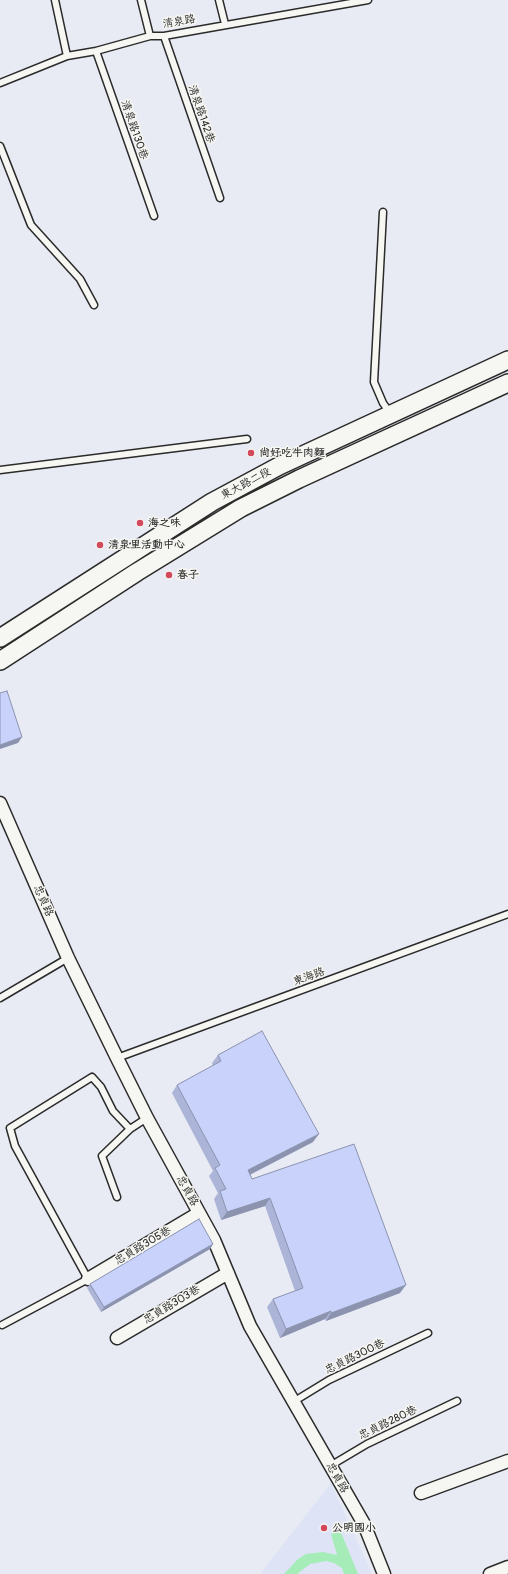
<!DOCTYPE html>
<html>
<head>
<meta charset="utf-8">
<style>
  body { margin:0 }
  canvas { display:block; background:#e8ebf4 }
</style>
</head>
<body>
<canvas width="508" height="1574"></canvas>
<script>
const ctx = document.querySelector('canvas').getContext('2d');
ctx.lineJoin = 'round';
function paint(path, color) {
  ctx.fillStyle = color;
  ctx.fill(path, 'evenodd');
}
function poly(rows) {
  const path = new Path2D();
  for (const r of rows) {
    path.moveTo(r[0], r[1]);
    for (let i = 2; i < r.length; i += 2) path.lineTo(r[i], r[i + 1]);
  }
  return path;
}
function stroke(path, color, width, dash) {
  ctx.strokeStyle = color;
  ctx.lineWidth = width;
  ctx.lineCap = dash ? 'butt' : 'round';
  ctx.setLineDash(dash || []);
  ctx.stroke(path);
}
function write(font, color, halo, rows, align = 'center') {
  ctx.font = font + ' Pangolin,"LXGW WenKai TC",sans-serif';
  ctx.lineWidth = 3;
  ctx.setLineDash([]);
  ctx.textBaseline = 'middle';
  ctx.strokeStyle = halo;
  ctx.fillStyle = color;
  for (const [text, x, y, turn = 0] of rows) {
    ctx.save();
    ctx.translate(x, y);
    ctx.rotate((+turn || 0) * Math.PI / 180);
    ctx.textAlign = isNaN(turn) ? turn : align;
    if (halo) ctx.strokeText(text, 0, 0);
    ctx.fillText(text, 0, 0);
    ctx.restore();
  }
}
paint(poly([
  [331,1483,372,1574,260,1574]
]), '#dee4f6');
paint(poly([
  [340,1530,358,1574,344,1574,342,1568,334,1563,326,1561,310,1564,297,1574,284,1574,298,1559,306,1554,323,1552,337,1555,331,1534]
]), '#a5ecb8');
const lane = poly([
  [55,0,67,56],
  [141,0,150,36],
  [219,0,225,24],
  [164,36,220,198],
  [96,51,154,216],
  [0,83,67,56,96,51,150,36,164,36,368,0],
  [0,146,31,225,80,279,94,305],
  [383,212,374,382,383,403,390,413],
  [0,470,247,439],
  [0,998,68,958],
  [117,1058,508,914],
  [117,1197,102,1156,130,1129,147,1118],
  [2,1325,88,1279,15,1146,10,1128,92,1077,101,1087,113,1111,130,1129],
  [293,1402,329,1380,428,1333],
  [330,1466,367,1444,457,1401]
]);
const street = poly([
  [0,803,68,958,117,1058,147,1118,214,1240,250,1326,364,1524,384,1574],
  [88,1279,199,1213],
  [117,1338,228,1273],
  [421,1493,508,1461],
  [490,1574,508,1567]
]);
const secondary = poly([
  [0,638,212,502,279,466,508,360],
  [0,661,137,572,241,508,299,479,508,383]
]);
stroke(lane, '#2b2b2b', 9);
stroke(street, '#2b2b2b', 15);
stroke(secondary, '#2b2b2b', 20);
stroke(lane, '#f6f6f2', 6);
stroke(street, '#f6f6f2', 12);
stroke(secondary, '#f6f6f2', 17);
paint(poly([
  [218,1055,313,1142,250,1175,252,1179,400,1293,326,1321,325,1319,280,1338,267,1307,273,1299,295,1291,265,1206,221,1220,214,1199,218,1193,209,1176,213,1171,172,1093,177,1085,213,1066,212,1063],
  [213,1244,210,1249,101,1312,87,1288,90,1284]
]), '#acb5d7');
paint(poly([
  [22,737,18,743,0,749,0,745],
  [319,1134,313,1142,243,1178,248,1170],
  [270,1198,265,1206,221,1220,227,1212],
  [213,1244,210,1249,101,1312,104,1307],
  [406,1285,400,1293,326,1321,331,1313],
  [331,1311,325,1319,280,1338,286,1329]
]), '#8c93af');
const building = poly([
  [7,691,22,737,0,745,0,693,7,691],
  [262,1031,319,1134,248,1170,252,1179,354,1144,406,1285,331,1313,331,1311,286,1329,273,1299,303,1288,270,1198,227,1212,220,1191,226,1189,215,1168,220,1165,177,1085,221,1061,218,1055,262,1031],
  [199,1219,213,1244,104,1307,90,1284,199,1219]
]);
paint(building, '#c8d2fa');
stroke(building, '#8c93af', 1);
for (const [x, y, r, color] of [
  [251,453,4,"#d1495b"],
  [140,523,4,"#d1495b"],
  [100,545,4,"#d1495b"],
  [169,575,4,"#d1495b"],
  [324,1528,4,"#d1495b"]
]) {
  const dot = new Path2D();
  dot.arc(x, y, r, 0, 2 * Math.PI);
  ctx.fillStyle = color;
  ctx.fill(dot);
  stroke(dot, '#f6f6f2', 1.5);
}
write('11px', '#2b2b2b', '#f6f6f2', [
  ["清泉路",179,22,-10],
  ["清泉路142巷",201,114,71],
  ["清泉路130巷",134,130,71],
  ["東大路二段",246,484,-28],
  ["忠貞路",43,901,66],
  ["東海路",309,977,-20],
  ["忠貞路",187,1191,61],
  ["忠貞路305巷",143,1246,-31],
  ["忠貞路303巷",172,1305,-31],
  ["忠貞路300巷",355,1357,-26],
  ["忠貞路280巷",388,1423,-26],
  ["忠貞路",337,1478,60]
]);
write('bold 11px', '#2b2b2b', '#f6f6f2', [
  ["尚好吃牛肉麵",259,453],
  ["海之味",148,523],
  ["清泉里活動中心",108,545],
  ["春子",177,575],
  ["公明國小",332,1528]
], 'left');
</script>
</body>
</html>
